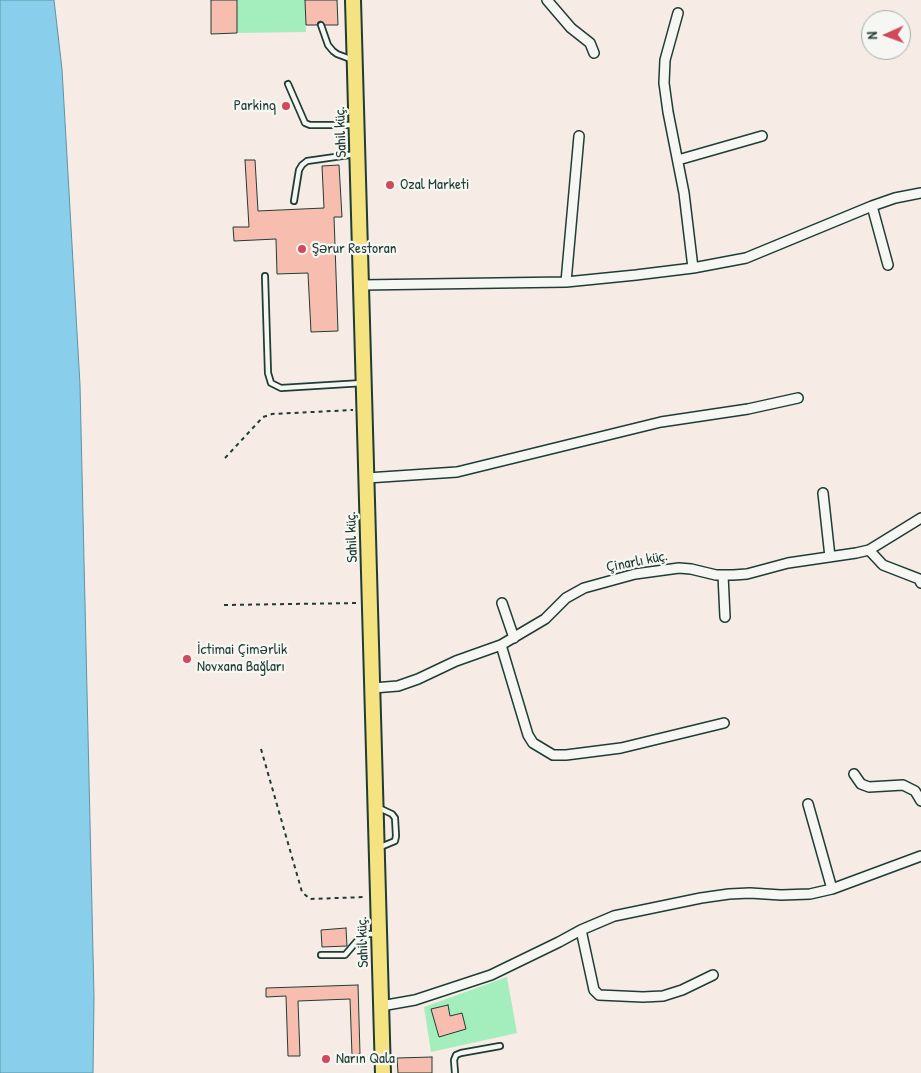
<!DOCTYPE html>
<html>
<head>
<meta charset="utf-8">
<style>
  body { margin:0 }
  #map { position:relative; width:921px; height:1073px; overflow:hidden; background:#f6ebe5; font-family:"Patrick Hand",sans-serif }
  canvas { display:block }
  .north { position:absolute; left:861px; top:10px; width:50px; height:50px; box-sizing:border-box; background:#f6f6f2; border:1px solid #a0aca6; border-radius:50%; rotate:268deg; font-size:14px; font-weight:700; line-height:20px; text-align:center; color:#1f3d34 }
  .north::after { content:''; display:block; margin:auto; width:18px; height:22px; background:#d1495b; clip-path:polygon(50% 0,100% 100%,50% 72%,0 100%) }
</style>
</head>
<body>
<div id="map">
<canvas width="921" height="1073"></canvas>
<div class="north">N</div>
</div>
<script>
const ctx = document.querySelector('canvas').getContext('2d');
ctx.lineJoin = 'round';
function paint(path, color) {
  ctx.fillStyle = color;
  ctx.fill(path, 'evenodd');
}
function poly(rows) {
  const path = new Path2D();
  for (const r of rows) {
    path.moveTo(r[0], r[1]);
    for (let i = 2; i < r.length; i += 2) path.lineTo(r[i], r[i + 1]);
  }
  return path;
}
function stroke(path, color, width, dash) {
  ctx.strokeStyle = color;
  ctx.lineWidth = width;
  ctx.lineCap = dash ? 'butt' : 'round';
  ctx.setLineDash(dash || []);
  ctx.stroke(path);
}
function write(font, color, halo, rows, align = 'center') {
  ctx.font = font + ' "Patrick Hand",sans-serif';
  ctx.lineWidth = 4.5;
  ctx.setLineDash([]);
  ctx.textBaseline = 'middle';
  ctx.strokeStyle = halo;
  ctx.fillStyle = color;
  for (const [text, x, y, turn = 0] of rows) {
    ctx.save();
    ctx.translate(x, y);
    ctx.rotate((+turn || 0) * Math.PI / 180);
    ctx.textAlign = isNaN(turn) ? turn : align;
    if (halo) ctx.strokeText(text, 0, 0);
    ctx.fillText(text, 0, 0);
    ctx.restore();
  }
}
paint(poly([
  [237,0,305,0,306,32,237,33],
  [507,977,517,1033,431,1052,424,1007]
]), '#a4eebd');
const water = poly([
  [0,0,54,0,62,69,80,385,94,997,93,1073,0,1073,0,0]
]);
paint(water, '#89ceeb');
stroke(water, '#5f94a2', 1);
const building = poly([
  [211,0,237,0,237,33,211,34,211,0],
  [305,0,337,0,338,25,325,25,321,21,318,22,317,25,306,25,305,0],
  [245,160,255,160,258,211,324,208,322,166,339,165,342,217,334,217,338,331,311,332,308,273,277,274,276,239,234,241,233,227,249,227,245,160],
  [346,928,347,946,322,947,321,930,346,928],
  [358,985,360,1054,352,1055,350,999,298,1001,300,1056,288,1056,286,996,266,997,266,988,358,985],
  [448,1005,450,1016,462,1013,466,1029,439,1037,431,1009,448,1005],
  [432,1057,432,1073,398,1073,397,1058,432,1057]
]);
paint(building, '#f7bdaf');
stroke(building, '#1f3d34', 1);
const service = poly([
  [321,25,328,45,333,51,337,54,353,60],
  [288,84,305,123,310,125,356,125],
  [294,201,299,170,302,165,307,161,356,154],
  [265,276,268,373,271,383,281,388,363,383],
  [377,807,392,814,395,818,396,836,395,841,378,848],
  [321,955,345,955,363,934,378,934],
  [455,1073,454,1060,456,1055,461,1053,500,1046]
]);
const minor = poly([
  [547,0,571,28,590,43,594,53],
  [678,13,665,60,664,83,668,112,684,193,693,268],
  [678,160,762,136],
  [872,206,888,265],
  [566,282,579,136],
  [361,285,566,282,636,275,693,268,746,258,872,206,895,198,921,193],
  [367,478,457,472,661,422,748,409,798,398],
  [823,493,830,557],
  [869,550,883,565,919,579,921,583],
  [723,575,725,617],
  [502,603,514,638],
  [501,645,528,735,533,743,553,755,566,755,621,748,724,723],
  [373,688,398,686,418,679,456,661,501,645,545,619,566,598,584,588,635,574,679,568,691,569,716,575,733,575,747,574,788,563,856,553,869,550,921,518],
  [854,774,861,784,869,787,903,785,915,791,921,801],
  [808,804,832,889],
  [581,930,594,990,599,995,643,997,663,996,682,990,713,975],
  [381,1006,415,1000,491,975,559,942,581,930,614,916,701,898,729,894,750,893,781,895,810,894,832,889,921,856]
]);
const primary = poly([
  [353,0,383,1073]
]);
stroke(service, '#1f3d34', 8);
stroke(minor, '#1f3d34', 12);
stroke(primary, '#1f3d34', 18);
stroke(poly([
  [225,458,263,417,272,414,353,410],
  [224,605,358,603],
  [261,749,302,892,310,899,366,897]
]), '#1f3d34', 2, [4, 4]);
stroke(service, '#f6f6f2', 4.5);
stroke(minor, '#f6f6f2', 9);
stroke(primary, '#f5e382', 14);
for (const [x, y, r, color] of [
  [286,106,5,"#d1495b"],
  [390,185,5,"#d1495b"],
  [302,249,5,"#d1495b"],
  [187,659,5,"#d1495b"],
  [326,1059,5,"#d1495b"]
]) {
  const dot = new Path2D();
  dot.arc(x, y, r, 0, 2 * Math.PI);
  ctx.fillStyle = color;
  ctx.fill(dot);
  stroke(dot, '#f6f6f2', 2);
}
write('15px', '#1f3d34', '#f6f6f2', [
  ["Parkinq",276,106,"right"],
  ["Ozal Marketi",400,185],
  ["Şərur Restoran",312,249],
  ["İctimai Çimərlik",197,650],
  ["Novxana Bağları",197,667],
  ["Narın Qala",336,1059]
], 'left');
write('15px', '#1f3d34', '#f6f6f2', [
  ["Sahil küç.",341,132,-92],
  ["Sahil küç.",352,537,-92],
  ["Çinarlı küç.",637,562,-11],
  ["Sahil küç.",363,942,-92]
]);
</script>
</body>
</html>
